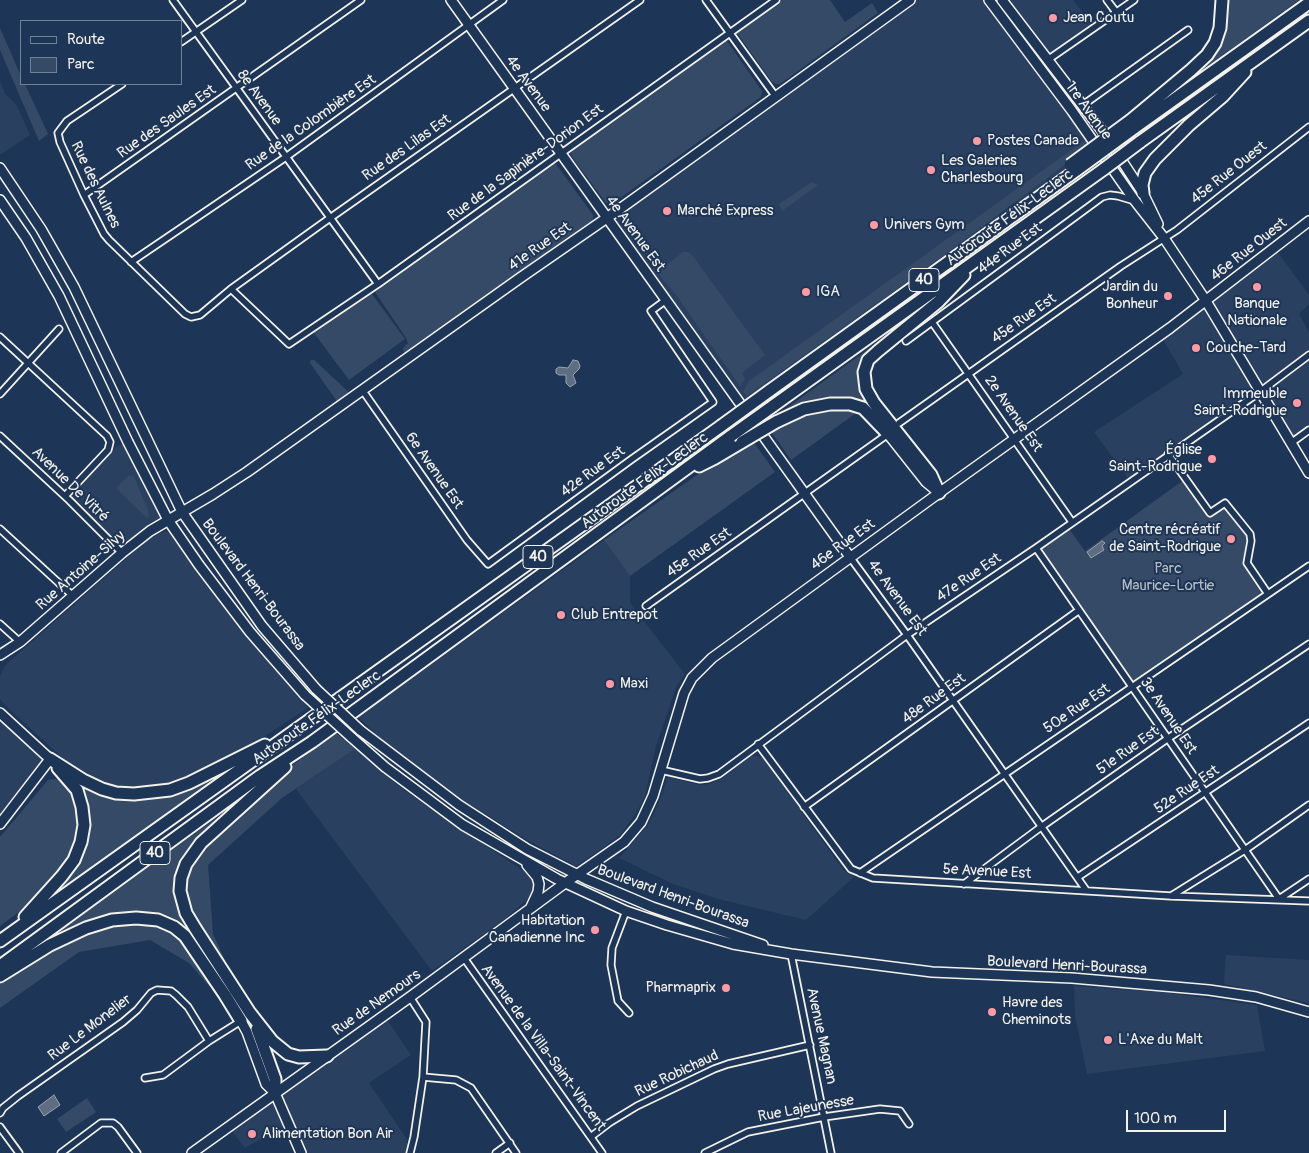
<!DOCTYPE html>
<html>
<head>
<meta charset="utf-8">
<style>
  body { margin:0 }
  #map { position:relative; width:1309px; height:1153px; overflow:hidden; background:#1d3557; font-family:Pangolin,sans-serif }
  canvas { display:block }
  .legend { position:absolute; left:20px; top:20px; width:162px; height:65px; box-sizing:border-box; background:#1d3557; border:1px solid #738091; margin:0; padding:6px 9px; list-style:none; font-size:15px; color:#f4f1e8 }
  .legend li { display:flex; align-items:center; gap:10px; height:25px }
  .legend b { width:25px; border:1px solid #738091 }
  .scale { position:absolute; left:1126px; top:1110px; width:100px; height:22px; box-sizing:border-box; border:2px solid #f4f1e8; border-top:0; padding-left:6px; font-size:15px; line-height:18px; white-space:nowrap; color:#f4f1e8; -webkit-text-stroke:4px #1d3557; paint-order:stroke }
</style>
</head>
<body>
<div id="map">
<canvas width="1309" height="1153"></canvas>
<ul class="legend">
<li><b style="height:6px;background:#1d3557"></b>Route</li>
<li><b style="height:14px;background:#354a67"></b>Parc</li>
</ul>
<div class="scale">100 m</div>
</div>
<script>
const ctx = document.querySelector('canvas').getContext('2d');
ctx.lineJoin = 'round';
function paint(path, color) {
  ctx.fillStyle = color;
  ctx.fill(path, 'evenodd');
}
function poly(rows) {
  const path = new Path2D();
  for (const r of rows) {
    path.moveTo(r[0], r[1]);
    for (let i = 2; i < r.length; i += 2) path.lineTo(r[i], r[i + 1]);
  }
  return path;
}
function stroke(path, color, width, dash) {
  ctx.strokeStyle = color;
  ctx.lineWidth = width;
  ctx.lineCap = dash ? 'butt' : 'round';
  ctx.setLineDash(dash || []);
  ctx.stroke(path);
}
function write(font, color, halo, rows, align = 'center') {
  ctx.font = font + ' Pangolin,sans-serif';
  ctx.lineWidth = 4;
  ctx.setLineDash([]);
  ctx.textBaseline = 'middle';
  ctx.strokeStyle = halo;
  ctx.fillStyle = color;
  for (const [text, x, y, turn = 0] of rows) {
    ctx.save();
    ctx.translate(x, y);
    ctx.rotate((+turn || 0) * Math.PI / 180);
    ctx.textAlign = isNaN(turn) ? turn : align;
    if (halo) ctx.strokeText(text, 0, 0);
    ctx.fillText(text, 0, 0);
    ctx.restore();
  }
}
paint(poly([
  [910,0,989,0,1095,143,1070,165,940,261,916,285,769,391,740,402,606,218],
  [1002,0,1073,0,1094,28,1049,59],
  [0,81,5,94,16,104,30,135,0,155],
  [1274,247,1309,295,1309,304,1299,314,1309,332,1309,430,1291,443,1261,392,1130,481,1094,432,1183,374,1160,334],
  [128,442,168,520,122,553,65,496,108,450],
  [170,531,308,708,219,766,157,789,111,789,79,773,8,708,0,699,0,676,4,667,10,661,154,534],
  [604,540,630,576,630,603,685,674,677,685,656,746,645,796,638,810,622,833,607,845,576,866,527,840,463,800,395,752,358,717],
  [0,713,50,759,0,824],
  [355,749,405,791,531,876,533,880,534,890,533,894,505,919,432,971,296,789],
  [750,756,757,756,763,758,844,871,854,877,806,920,718,899,673,884,619,858,648,825,658,805,668,777,700,785,709,784,721,779],
  [1226,955,1309,960,1309,1003,1224,984],
  [1074,986,1161,992,1257,1005,1265,1051,1087,1074,1075,1016],
  [384,1015,411,1055,369,1083,406,1138,410,1153,301,1153,288,1123,245,1148,229,1127]
]), '#2a4060');
paint(poly([
  [782,0,830,0,845,22,872,3,878,13,780,84,776,84,772,82,737,33],
  [1225,0,1299,0,1205,68,1202,65],
  [0,28,21,76,21,84,25,84,48,134,39,141,0,50],
  [725,41,727,41,762,91,761,97,612,204,606,203,572,157,571,153,575,148],
  [1085,140,1090,146,940,258,747,396,743,392,749,381],
  [553,164,556,164,593,215,593,220,563,241,564,243,405,356,403,348,408,343,406,338,375,292],
  [812,182,818,185,782,211,779,204],
  [683,252,688,252,692,255,765,355,742,373,745,379,740,386,676,295,657,272],
  [369,290,405,339,349,380,311,329],
  [889,334,890,336,864,363,880,416,852,399,839,397,815,402,786,413,784,410],
  [311,360,314,360,352,395,337,405,336,400,310,363],
  [846,406,859,411,791,460,770,430,807,413],
  [752,440,775,472,630,576,604,540,694,477],
  [129,475,134,477,148,510,149,517,147,518,116,488],
  [1185,479,1209,513,1225,503,1250,534,1247,563,1268,594,1132,687,1036,548,1067,526,1085,551],
  [336,733,355,749,282,798,208,865,213,934,231,973,208,942,183,898,187,866,196,853,275,778],
  [227,766,230,769,130,840,62,888,59,885,86,831,66,775,140,798],
  [54,779,60,780,67,787,77,805,80,818,77,845,46,892,0,926,0,837,48,780],
  [231,808,233,811,181,867,192,929,188,932,181,925,174,921,148,914,55,939,52,934],
  [133,922,164,926,185,942,214,982,209,986,189,963,150,940,79,952,0,1008,0,980,39,955,75,938,112,924],
  [87,1098,96,1112,66,1132,57,1119]
]), '#354a67');
const water = poly([
  [573,360,578,361,580,366,579,369,573,375,576,383,570,387,566,383,566,375,559,375,556,373,556,369,559,367,568,368,573,360],
  [1102,541,1105,543,1102,546,1104,550,1091,558,1087,552,1102,541],
  [54,1095,60,1105,44,1116,38,1107,54,1095]
]);
paint(water, '#5e6d82');
stroke(water, '#9aa2ab', 1);
const street = poly([
  [173,0,378,284],
  [706,0,776,97],
  [1107,0,1116,12],
  [181,42,242,0],
  [1049,59,1134,0],
  [122,84,67,121,58,133,60,142,84,195,104,234,109,240,185,314,191,317,200,315,231,289,323,223,640,0],
  [1083,105,1188,30],
  [84,195,361,0],
  [131,262,286,157,503,0],
  [231,289,289,344,378,284,776,0],
  [932,322,1072,522],
  [0,337,107,436,110,442,108,450,65,496],
  [906,341,1102,197,1110,195,1118,196,1135,201],
  [363,391,467,540,488,564,632,459,713,402,651,311,666,300],
  [0,394,59,329],
  [899,423,1121,266,1177,230,1309,127],
  [0,436,69,500,122,553],
  [1291,443,1309,430],
  [1168,454,1210,513,1225,503,1250,534,1251,541,1247,563,1268,594],
  [0,529,73,596],
  [1036,548,1279,899],
  [850,557,907,635,1086,890],
  [646,606,888,434],
  [0,624,20,642],
  [758,744,851,869,873,878,1171,896,1309,901],
  [661,770,700,779,708,778,719,774,907,635,1036,548,1261,391,1309,355],
  [804,807,1078,611],
  [860,873,1309,566],
  [1078,877,1309,723],
  [964,884,1041,827,1167,739,1309,644],
  [1171,896,1245,850,1309,805],
  [1279,899,1309,879],
  [626,911,612,948,611,965,618,1001,629,1013],
  [791,954,831,1153],
  [464,958,602,1153],
  [423,1077,456,1080,471,1088,516,1153],
  [145,1078,163,1075,209,1041,241,1021],
  [0,1113,3,1108,18,1096,123,1022,137,1010,151,993,157,990,171,991,176,995,188,1007,209,1041],
  [0,1127,19,1153],
  [592,1136,609,1123,637,1106,714,1069,728,1064,810,1045],
  [61,1153,101,1123,113,1123,118,1127,137,1153],
  [410,1153,414,1137,423,1077,426,1022,410,997],
  [496,1153,510,1143],
  [705,1153,748,1132,824,1117,880,1109,900,1111,909,1124]
]);
const secondary = poly([
  [451,0,850,557],
  [989,0,1072,111,1135,201,1164,238,1206,301,1309,473],
  [1002,0,1103,132,1143,193,1158,224],
  [0,168,41,229,74,287,182,512,262,626,316,689],
  [0,200,26,238,59,296,128,442,168,520,199,565,250,632,305,695],
  [888,434,926,482,938,492],
  [0,655,20,642,122,553,150,531,213,494,247,472,520,278,624,206,910,0],
  [0,713,50,759,0,824],
  [360,730,459,805,527,849,586,879,652,907,763,945],
  [351,737,385,767,463,825,557,879,626,911,667,925,733,944,791,954,932,972,1072,978,1209,990,1256,997,1309,1012],
  [527,865,537,877,539,884,538,892,531,907],
  [241,1021,247,1032,266,1084,275,1093,301,1153],
  [192,1153,410,997,565,883,624,842,641,822,653,796,684,693,692,678,712,658,939,493,1170,328,1309,221]
]);
const highway = poly([
  [1131,120,1191,70,1207,55,1215,43,1220,28,1222,0],
  [1134,128,1309,3],
  [1140,142,1309,21],
  [1143,193,1142,185,1145,173,1155,159,1189,125,1223,96,1245,72],
  [769,391,1078,169],
  [773,406,1104,169],
  [776,422,804,409,830,404,850,404,863,408,888,434],
  [699,466,715,458,742,442],
  [939,493,931,475,874,403,866,389,864,372,868,360,878,351,938,302,964,275],
  [50,759,83,780,102,789,116,793,134,794,170,790,189,783,265,745],
  [285,767,201,843,186,864,181,878,180,891,186,913,195,928,250,1013,272,1041,288,1054,299,1057,327,1056],
  [25,917,62,876,74,860,81,842,84,825,82,807,77,790,58,768],
  [0,941,721,426],
  [0,966,260,776,312,742,731,436],
  [0,976,50,945,86,928,112,920,136,918,158,920,174,927,185,936,225,995,241,1021],
  [257,1029,275,1079,275,1093]
]);
stroke(street, '#f4f1e8', 9);
stroke(secondary, '#f4f1e8', 12);
stroke(highway, '#f4f1e8', 15);
stroke(street, '#1d3557', 5.5);
stroke(secondary, '#1d3557', 9);
stroke(highway, '#1d3557', 11);
const secondaryBridge = poly([
  [316,689,360,730],
  [305,695,351,737]
]);
const highwayBridge = poly([
  [1070,165,1131,120],
  [1078,169,1134,128],
  [1104,169,1140,142],
  [721,426,769,391],
  [731,436,773,406],
  [742,442,776,422]
]);
stroke(secondaryBridge, '#f4f1e8', 12, []);
stroke(highwayBridge, '#f4f1e8', 15, []);
stroke(secondaryBridge, '#1d3557', 9);
stroke(highwayBridge, '#1d3557', 11);
for (const [x, y, r, color] of [
  [1053,18,5,"#ff9aa2"],
  [977,141,5,"#ff9aa2"],
  [931,170,5,"#ff9aa2"],
  [667,211,5,"#ff9aa2"],
  [874,225,5,"#ff9aa2"],
  [1257,287,5,"#ff9aa2"],
  [806,292,5,"#ff9aa2"],
  [1168,296,5,"#ff9aa2"],
  [1196,348,5,"#ff9aa2"],
  [1297,403,5,"#ff9aa2"],
  [1212,459,5,"#ff9aa2"],
  [1231,539,5,"#ff9aa2"],
  [561,615,5,"#ff9aa2"],
  [610,684,5,"#ff9aa2"],
  [595,930,5,"#ff9aa2"],
  [726,988,5,"#ff9aa2"],
  [992,1012,5,"#ff9aa2"],
  [1108,1040,5,"#ff9aa2"],
  [252,1134,5,"#ff9aa2"]
]) {
  const dot = new Path2D();
  dot.arc(x, y, r, 0, 2 * Math.PI);
  ctx.fillStyle = color;
  ctx.fill(dot);
  stroke(dot, '#1d3557', 2);
}
for (const [x, y, w] of [
  [924,280,30],
  [538,557,30],
  [155,853,30]
]) {
  const box = new Path2D();
  box.roundRect(x - w / 2, y - 11.5, w, 23, 4);
  ctx.fillStyle = '#1d3557';
  ctx.fill(box);
  stroke(box, '#f4f1e8', 1);
}
write('bold 14px', '#f4f1e8', null, [
  ["40",924,280],
  ["40",538,557],
  ["40",155,853]
]);
write('15px', '#f4f1e8', '#1d3557', [
  ["Jean Coutu",1063,18],
  ["Postes Canada",987,141],
  ["Les Galeries",941,161],
  ["Charlesbourg",941,178],
  ["Marché Express",677,211],
  ["Univers Gym",884,225],
  ["Jardin du",1158,287,"right"],
  ["Bonheur",1158,304,"right"],
  ["IGA",816,292],
  ["Banque",1257,304,"center"],
  ["Nationale",1257,321,"center"],
  ["Couche-Tard",1206,348],
  ["Immeuble",1287,394,"right"],
  ["Saint-Rodrigue",1287,411,"right"],
  ["Église",1202,450,"right"],
  ["Saint-Rodrigue",1202,467,"right"],
  ["Centre récréatif",1221,530,"right"],
  ["de Saint-Rodrigue",1221,547,"right"],
  ["Club Entrepot",571,615],
  ["Maxi",620,684],
  ["Habitation",585,921,"right"],
  ["Canadienne Inc",585,938,"right"],
  ["Pharmaprix",716,988,"right"],
  ["Havre des",1002,1003],
  ["Cheminots",1002,1020],
  ["L'Axe du Malt",1118,1040],
  ["Alimentation Bon Air",262,1134]
], 'left');
write('15px', '#f4f1e8', '#1d3557', [
  ["4e Avenue",528,84,54],
  ["8e Avenue",259,98,54],
  ["1re Avenue",1088,111,54],
  ["Rue des Saules Est",167,122,-35],
  ["Rue de la Colombière Est",311,123,-35],
  ["Rue des Lilas Est",407,148,-35],
  ["Rue de la Sapinière-Dorion Est",526,163,-36],
  ["45e Rue Ouest",1229,173,-38],
  ["Rue des Aulnes",95,185,64],
  ["Autoroute Félix-Leclerc",1010,218,-36],
  ["4e Avenue Est",635,234,54],
  ["41e Rue Est",540,247,-35],
  ["44e Rue Est",1010,249,-36],
  ["46e Rue Ouest",1249,250,-38],
  ["45e Rue Est",1024,319,-35],
  ["2e Avenue Est",1013,414,55],
  ["6e Avenue Est",434,471,55],
  ["42e Rue Est",593,472,-36],
  ["Autoroute Félix-Leclerc",645,481,-36],
  ["Avenue De Vitré",70,485,44],
  ["46e Rue Est",843,545,-36],
  ["45e Rue Est",699,553,-35],
  ["Rue Antoine-Silvy",81,571,-41],
  ["47e Rue Est",969,578,-34],
  ["Boulevard Henri-Bourassa",253,585,53],
  ["4e Avenue Est",897,598,54],
  ["48e Rue Est",934,699,-36],
  ["50e Rue Est",1077,709,-34],
  ["3e Avenue Est",1168,716,56],
  ["Autoroute Félix-Leclerc",317,718,-35],
  ["51e Rue Est",1128,751,-35],
  ["52e Rue Est",1187,790,-34],
  ["5e Avenue Est",987,872,3],
  ["Boulevard Henri-Bourassa",673,897,20],
  ["Boulevard Henri-Bourassa",1067,966,3],
  ["Rue de Nemours",377,1003,-35],
  ["Rue Le Monelier",90,1028,-37],
  ["Avenue Magnan",821,1036,78],
  ["Avenue de la Villa-Saint-Vincent",543,1048,54],
  ["Rue Robichaud",677,1074,-25],
  ["Rue Lajeunesse",806,1109,-10]
]);
write('15px', '#bbbfc1', '#1d3557', [
  ["Parc",1168,569],
  ["Maurice-Lortie",1168,586]
]);
</script>
</body>
</html>
